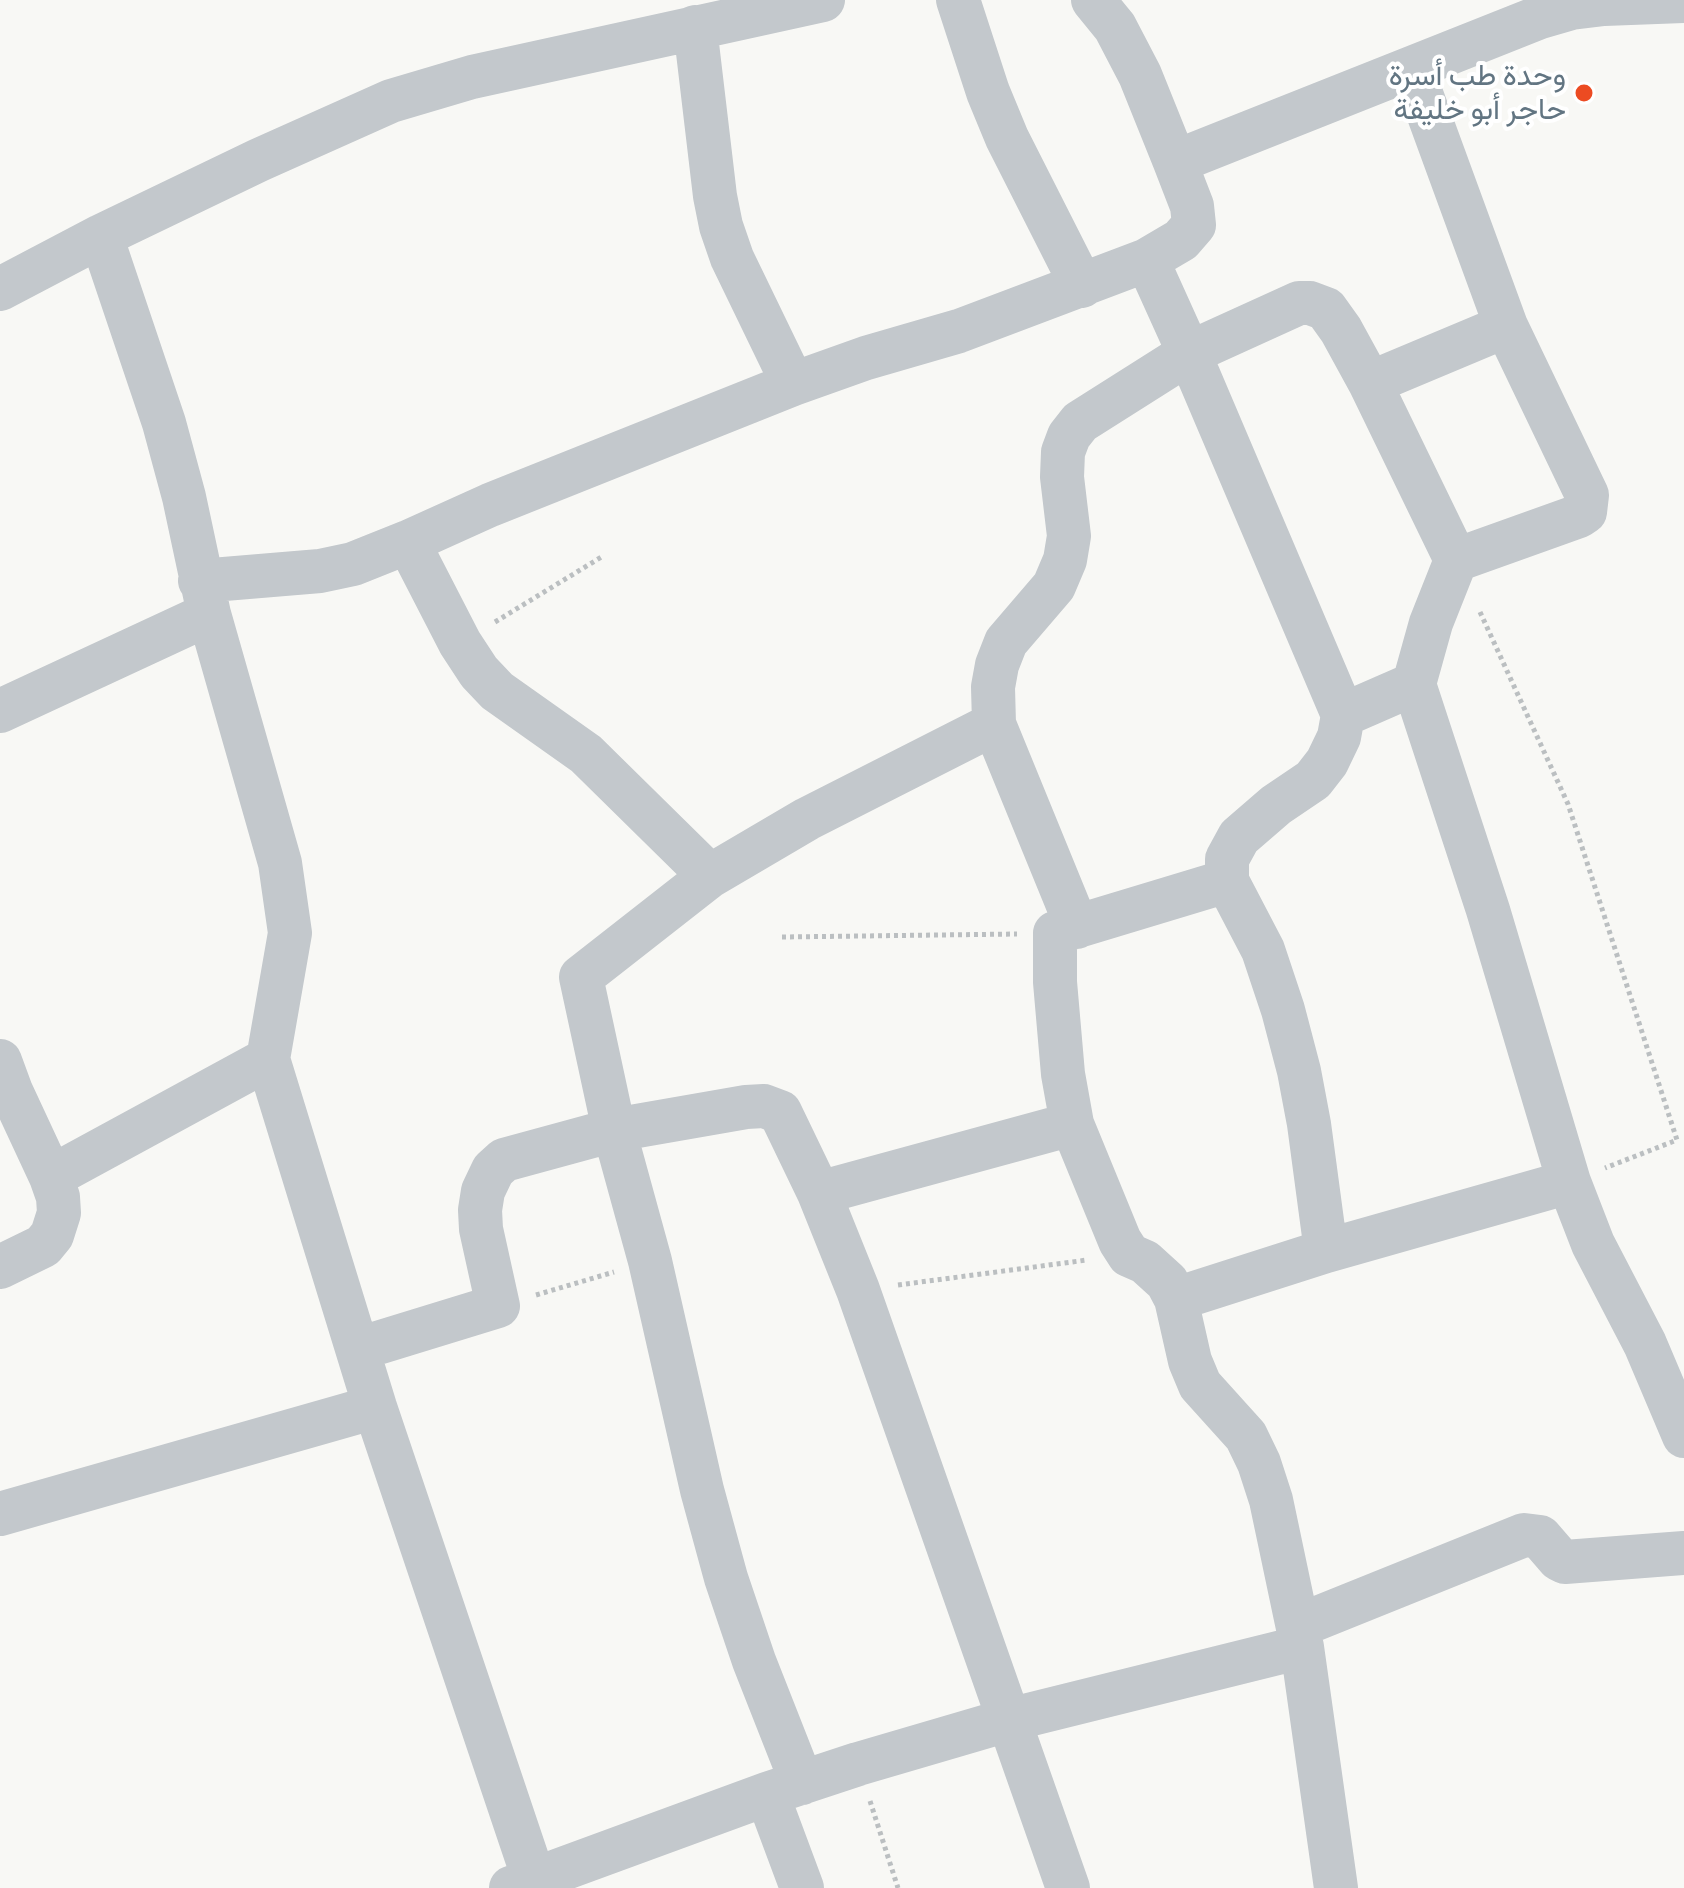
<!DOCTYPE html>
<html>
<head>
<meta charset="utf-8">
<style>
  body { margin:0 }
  canvas { display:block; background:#f8f8f5 }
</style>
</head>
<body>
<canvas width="1684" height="1888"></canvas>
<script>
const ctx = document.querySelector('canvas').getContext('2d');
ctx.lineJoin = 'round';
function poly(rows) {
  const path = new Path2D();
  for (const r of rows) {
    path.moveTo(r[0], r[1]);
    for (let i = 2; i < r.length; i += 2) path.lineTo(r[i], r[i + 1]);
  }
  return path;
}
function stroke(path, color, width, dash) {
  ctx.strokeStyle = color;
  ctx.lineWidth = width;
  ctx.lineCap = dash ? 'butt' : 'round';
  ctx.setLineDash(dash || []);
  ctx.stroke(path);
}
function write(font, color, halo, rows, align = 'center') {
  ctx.font = font + ' "PT Sans Narrow",Vazirmatn,sans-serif';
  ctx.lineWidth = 8;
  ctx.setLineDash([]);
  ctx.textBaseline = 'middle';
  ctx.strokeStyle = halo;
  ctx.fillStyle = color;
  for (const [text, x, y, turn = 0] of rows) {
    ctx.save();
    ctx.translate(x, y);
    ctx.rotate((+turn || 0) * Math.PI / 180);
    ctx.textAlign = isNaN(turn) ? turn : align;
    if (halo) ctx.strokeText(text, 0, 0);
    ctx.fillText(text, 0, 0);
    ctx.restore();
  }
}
stroke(poly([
  [1480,612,1568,804,1677,1140,1605,1168],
  [495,622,603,556],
  [782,937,1017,934],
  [898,1285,1087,1260],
  [536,1295,614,1272],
  [870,1801,898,1888]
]), '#bbbfc1', 5, [4, 4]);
stroke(poly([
  [958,0,988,92,1007,138,1082,286],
  [1093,0,1115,27,1140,75,1175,162,1540,17,1571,8,1604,4,1684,1],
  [695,27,715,196,721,226,732,258,793,384],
  [1412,69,1506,326,1587,495,1585,512,1579,516,1456,560],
  [101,236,164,423,184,497,209,614,280,863,290,933,268,1059,375,1407,537,1888],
  [1147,260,1189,353,1343,715,1339,737,1327,762,1313,780,1276,805,1239,837,1227,859,1227,881,1263,950,1283,1010,1299,1071,1309,1124,1326,1251],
  [0,289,101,236,259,160,391,101,472,77,823,0],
  [1370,383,1506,326],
  [408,542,460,643,479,672,497,691,586,754,710,876],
  [200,581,320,571,353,564,408,542,490,505,793,384,866,358,959,331,1147,260,1181,240,1194,225,1192,206,1175,162],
  [0,711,209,614],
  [1343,715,1414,684,1488,910,1569,1182,1593,1244,1645,1344,1684,1436],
  [1227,881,1055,933,1055,982,1063,1074,1072,1124,1120,1241,1129,1255,1145,1262,1167,1282,1176,1299,1190,1361,1200,1385,1246,1436,1259,1463,1271,1500,1302,1647,1336,1888],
  [1077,927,994,724,993,687,997,665,1006,642,1054,586,1065,560,1069,536,1062,477,1063,452,1069,436,1080,422,1189,353,1299,303,1310,303,1326,309,1341,330,1370,383,1456,560,1431,623,1414,684],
  [0,1061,11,1091,51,1177,58,1197,59,1213,52,1235,43,1246,0,1267],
  [51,1177,268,1059],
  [819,1193,1072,1124],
  [1176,1299,1326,1251,1569,1182],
  [358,1349,498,1306,481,1229,480,1210,483,1191,493,1170,504,1160,614,1130,746,1107,764,1106,780,1112,819,1193,858,1290,1068,1888],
  [0,1514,375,1407],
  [1298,1626,1524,1535,1540,1537,1559,1559,1565,1562,1684,1553],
  [802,1783,754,1661,726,1578,702,1490,650,1261,614,1130,581,977,710,876,807,819,994,724],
  [767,1794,802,1888],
  [511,1888,767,1794,858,1764,1008,1720,1302,1647]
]), '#c3c8cc', 44);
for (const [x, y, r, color] of [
  [1584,93,10,"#ec4b22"]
]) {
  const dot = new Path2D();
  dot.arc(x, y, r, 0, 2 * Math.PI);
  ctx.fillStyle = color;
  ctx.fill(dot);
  stroke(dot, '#fff', 3);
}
write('30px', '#627582', '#fff', [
  ["وحدة طب أسرة",1566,76],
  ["حاجر أبو خليفة",1566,110]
], 'right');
</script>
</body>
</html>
